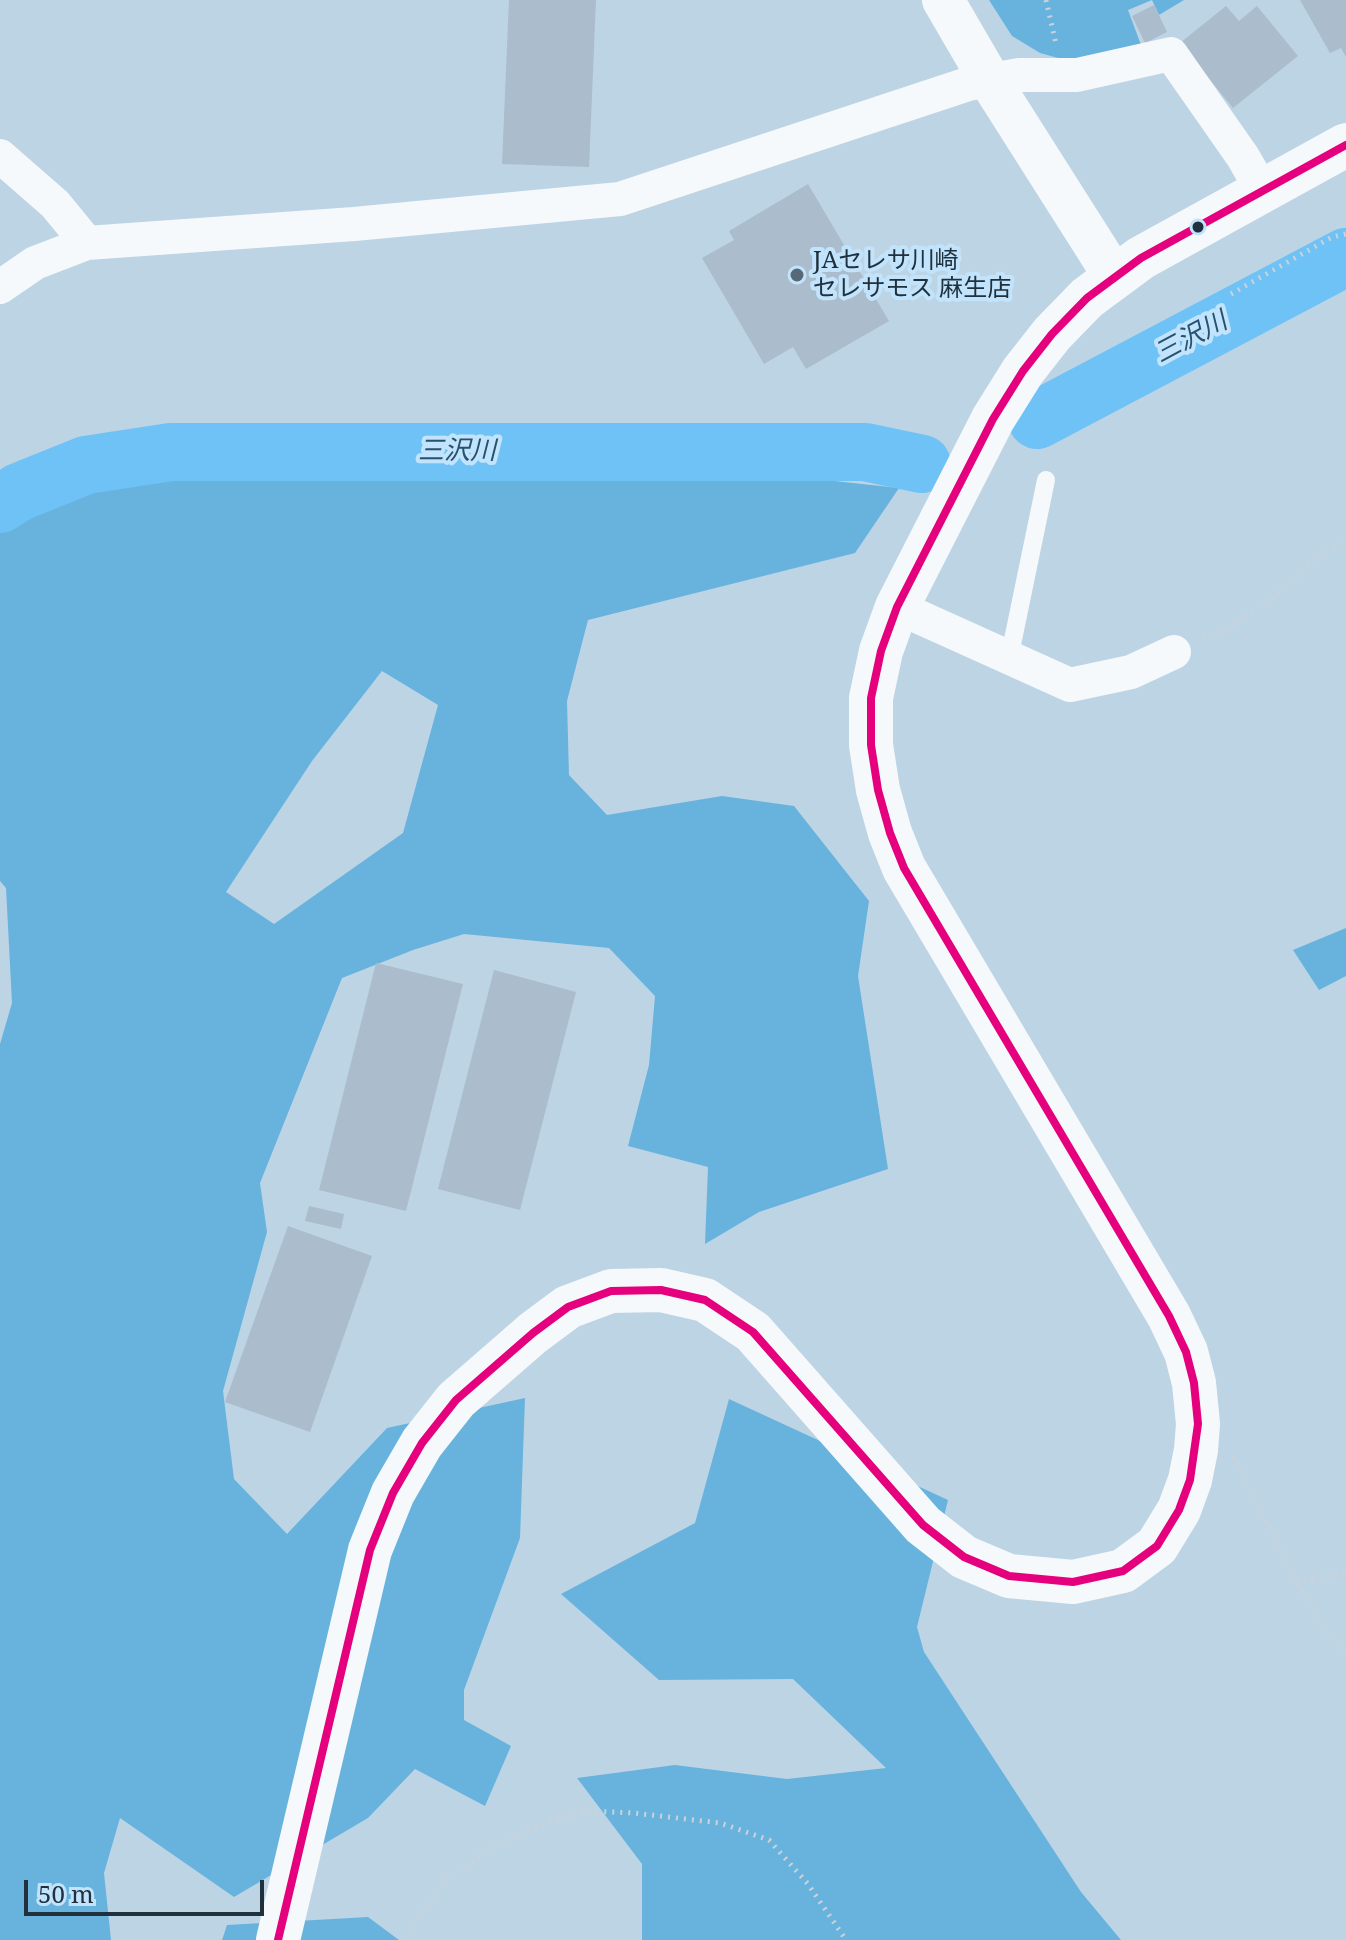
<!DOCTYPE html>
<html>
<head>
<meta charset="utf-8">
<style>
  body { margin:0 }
  #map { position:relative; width:1346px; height:1940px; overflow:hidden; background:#bdd4e5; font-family:"Noto Serif",serif }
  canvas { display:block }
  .scale { position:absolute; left:24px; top:1880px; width:240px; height:36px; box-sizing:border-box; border:4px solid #20303c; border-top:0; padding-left:10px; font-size:24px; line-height:28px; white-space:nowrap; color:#20303c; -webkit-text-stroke:6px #c1e3fc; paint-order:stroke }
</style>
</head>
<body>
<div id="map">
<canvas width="1346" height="1940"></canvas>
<div class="scale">50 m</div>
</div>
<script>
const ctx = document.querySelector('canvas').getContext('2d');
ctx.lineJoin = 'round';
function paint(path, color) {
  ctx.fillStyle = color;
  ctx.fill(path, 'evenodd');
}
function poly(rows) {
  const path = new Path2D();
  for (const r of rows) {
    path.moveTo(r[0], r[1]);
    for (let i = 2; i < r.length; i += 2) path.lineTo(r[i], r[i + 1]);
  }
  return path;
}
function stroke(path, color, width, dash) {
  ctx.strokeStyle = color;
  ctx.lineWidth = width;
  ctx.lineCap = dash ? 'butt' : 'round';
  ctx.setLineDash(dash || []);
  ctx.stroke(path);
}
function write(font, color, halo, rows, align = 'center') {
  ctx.font = font + ' "Noto Serif","Noto Sans JP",serif';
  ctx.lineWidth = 8;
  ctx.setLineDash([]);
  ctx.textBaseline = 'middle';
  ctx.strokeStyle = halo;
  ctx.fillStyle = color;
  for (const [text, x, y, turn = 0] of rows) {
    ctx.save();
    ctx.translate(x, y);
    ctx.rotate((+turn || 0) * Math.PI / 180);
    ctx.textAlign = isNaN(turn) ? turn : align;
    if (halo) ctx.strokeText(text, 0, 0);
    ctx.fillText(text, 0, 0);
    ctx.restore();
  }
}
paint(poly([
  [989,0,1184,0,1159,15,1152,0,1128,10,1141,45,1069,61,1040,53,1012,36],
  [337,427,899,488,855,553,588,620,567,701,569,775,607,815,722,796,794,806,869,901,858,976,888,1169,759,1212,705,1244,708,1167,628,1146,649,1065,655,996,609,948,464,934,413,950,342,978,260,1183,267,1232,223,1391,234,1479,287,1534,387,1428,525,1398,520,1538,464,1690,464,1720,511,1746,485,1806,415,1769,368,1818,234,1897,120,1818,104,1873,111,1940,0,1940,0,1044,12,1003,6,888,0,881,0,525,55,487],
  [382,671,438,705,403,833,274,924,226,892,312,761],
  [1346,928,1346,976,1319,990,1293,950],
  [729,1399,948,1500,917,1627,924,1652,1081,1892,1121,1940,642,1940,642,1864,577,1778,675,1765,787,1779,886,1768,793,1679,659,1680,561,1594,695,1523],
  [368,1917,399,1940,222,1940,227,1925]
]), '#67b3de');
stroke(poly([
  [1037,420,1346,257],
  [0,504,19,492,86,465,171,452,865,452,922,464]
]), '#6fc2f6', 58);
paint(poly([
  [509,0,596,0,589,167,502,164],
  [1300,0,1346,0,1346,57,1341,48,1330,53],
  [1154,5,1167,32,1145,43,1132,16],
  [1226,6,1239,21,1257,6,1298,56,1233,108,1180,43],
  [808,184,889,321,806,369,793,347,764,364,702,258,734,240,729,231],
  [376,963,463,984,406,1211,319,1190],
  [494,970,576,992,520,1210,438,1189],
  [309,1206,344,1214,341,1229,305,1221],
  [288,1226,372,1256,310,1432,225,1402]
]), '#abbccc');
stroke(poly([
  [1046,0,1056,44],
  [1231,294,1332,237,1346,234],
  [1203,639,1235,624,1284,588,1314,560,1346,540],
  [1233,1456,1296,1582,1329,1636,1346,1653],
  [1296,1582,1346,1572],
  [406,1940,423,1911,445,1880,499,1843,539,1826,590,1811,634,1813,720,1823,769,1840,808,1884,846,1940]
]), '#cbd2d8', 5, [2, 6]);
stroke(poly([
  [1009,659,1046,480]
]), '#f5f9fb', 18);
stroke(poly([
  [0,156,55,204,87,243],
  [0,287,35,263,87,243,354,224,620,199,968,84,1019,75,1077,75,1171,54,1243,157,1263,192],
  [897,607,1070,685,1131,672,1174,652]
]), '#f5f9fb', 34);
stroke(poly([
  [943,0,989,79,1114,276]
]), '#f5f9fb', 42);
stroke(poly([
  [278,1940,370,1550,393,1493,422,1443,456,1400,533,1333,568,1307,611,1291,661,1290,705,1300,753,1332,923,1525,964,1557,1009,1576,1073,1582,1123,1571,1157,1546,1179,1510,1190,1480,1196,1450,1198,1424,1194,1383,1186,1352,1169,1316,904,868,890,833,878,790,871,745,871,698,881,651,897,607,993,419,1023,371,1052,334,1087,298,1141,258,1346,145]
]), '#f5f9fb', 44);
stroke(poly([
  [278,1940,370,1550,393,1493,422,1443,456,1400,533,1333,568,1307,611,1291,661,1290,705,1300,753,1332,923,1525,964,1557,1009,1576,1073,1582,1123,1571,1157,1546,1179,1510,1190,1480,1198,1424,1194,1383,1186,1352,1169,1316,904,868,890,833,878,790,871,745,871,698,881,651,897,607,993,419,1023,371,1052,334,1087,298,1141,258,1346,145]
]), '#e5007d', 8);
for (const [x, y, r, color] of [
  [1198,227,7,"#20303c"],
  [797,275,8,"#576977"]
]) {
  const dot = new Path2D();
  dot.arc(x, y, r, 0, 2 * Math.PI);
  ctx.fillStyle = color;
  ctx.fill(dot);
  stroke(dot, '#c1e3fc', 3);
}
write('24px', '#20303c', '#c1e3fc', [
  ["JAセレサ川崎",813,261],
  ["セレサモス 麻生店",813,289]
], 'left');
write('italic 26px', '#27526f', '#c1e3fc', [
  ["三沢川",1191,338,-28],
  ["三沢川",457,452]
]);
</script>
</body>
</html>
